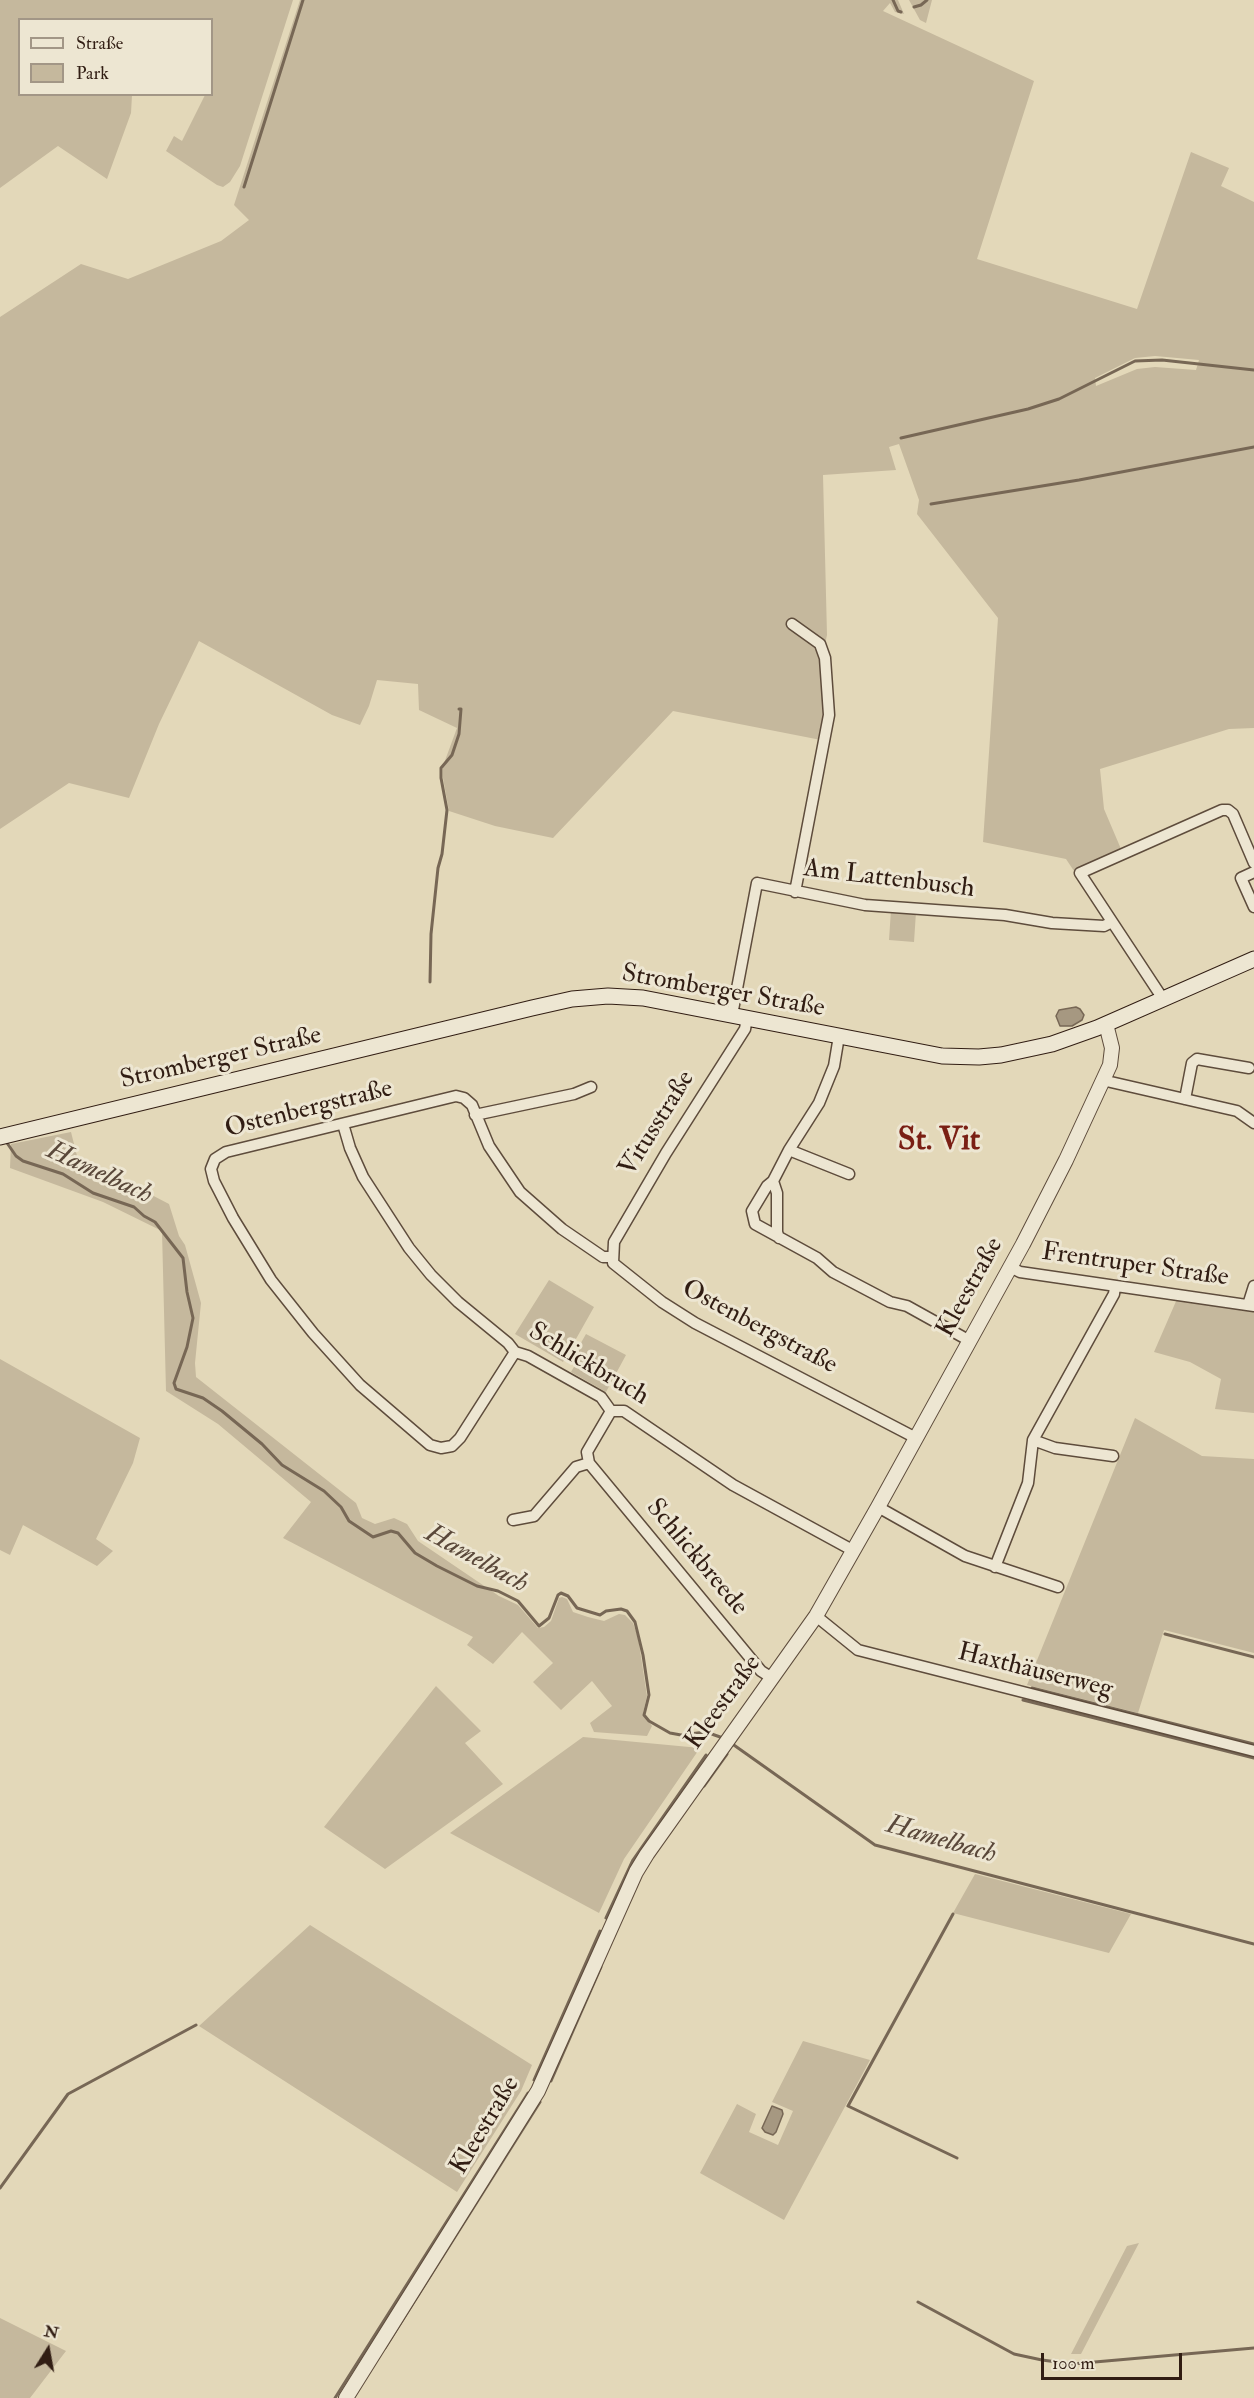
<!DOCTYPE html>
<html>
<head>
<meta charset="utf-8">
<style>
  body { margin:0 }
  #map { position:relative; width:1254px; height:2398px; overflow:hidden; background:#e3d8b9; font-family:"IM FELL Double Pica",serif }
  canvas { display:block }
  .legend { position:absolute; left:18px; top:18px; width:195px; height:78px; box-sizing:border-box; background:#ede6d2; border:2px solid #a29686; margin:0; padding:8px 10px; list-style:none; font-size:18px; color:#311d13 }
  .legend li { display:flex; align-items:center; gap:12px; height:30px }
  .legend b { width:30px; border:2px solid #a29686 }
  .north { position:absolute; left:18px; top:2320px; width:60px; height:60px; -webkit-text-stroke:4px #ede6d2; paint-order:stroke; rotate:11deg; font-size:16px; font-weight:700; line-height:24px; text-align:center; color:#311d13 }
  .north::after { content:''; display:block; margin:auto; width:21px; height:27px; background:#311d13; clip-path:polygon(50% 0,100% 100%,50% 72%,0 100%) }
  .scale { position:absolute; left:1041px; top:2353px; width:141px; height:27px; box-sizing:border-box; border:3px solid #311d13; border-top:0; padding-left:8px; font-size:18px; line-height:21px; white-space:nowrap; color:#311d13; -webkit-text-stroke:4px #ede6d2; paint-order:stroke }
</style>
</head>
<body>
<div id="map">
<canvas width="1254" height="2398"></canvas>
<ul class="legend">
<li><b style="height:8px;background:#ede6d2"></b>Straße</li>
<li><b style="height:16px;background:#c5b89d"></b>Park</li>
</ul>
<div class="north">N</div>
<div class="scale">100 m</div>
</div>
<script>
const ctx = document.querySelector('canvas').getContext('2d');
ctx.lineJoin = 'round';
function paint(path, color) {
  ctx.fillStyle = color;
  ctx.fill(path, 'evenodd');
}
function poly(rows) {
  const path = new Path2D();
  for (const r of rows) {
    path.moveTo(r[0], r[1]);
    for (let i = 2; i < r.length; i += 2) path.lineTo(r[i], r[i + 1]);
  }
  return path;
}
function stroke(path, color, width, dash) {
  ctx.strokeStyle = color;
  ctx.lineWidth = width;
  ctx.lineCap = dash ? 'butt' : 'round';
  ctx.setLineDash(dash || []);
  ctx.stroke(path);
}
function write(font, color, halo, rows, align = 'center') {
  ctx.font = font + ' "IM FELL Double Pica",serif';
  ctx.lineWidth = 6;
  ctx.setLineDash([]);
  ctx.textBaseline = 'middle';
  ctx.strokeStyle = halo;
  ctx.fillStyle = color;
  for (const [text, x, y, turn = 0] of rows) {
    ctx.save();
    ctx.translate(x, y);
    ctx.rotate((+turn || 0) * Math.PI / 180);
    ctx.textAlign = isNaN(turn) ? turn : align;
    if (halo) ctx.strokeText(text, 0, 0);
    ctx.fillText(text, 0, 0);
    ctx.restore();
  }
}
paint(poly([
  [0,0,293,0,240,166,230,182,223,187,217,185,166,151,174,136,182,141,205,95,212,94,212,20,20,20,20,94,132,95,131,113,107,179,58,146,0,188],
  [300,0,898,0,904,14,895,12,890,3,883,11,1034,81,977,259,1137,309,1191,152,1229,168,1221,186,1254,202,1254,728,1229,729,1100,769,1104,809,1121,849,1074,871,1066,859,983,842,998,618,917,514,919,500,899,444,889,447,896,470,823,475,827,635,822,658,825,716,821,740,673,711,553,838,495,826,449,811,443,778,443,766,457,728,419,710,418,684,377,680,369,706,360,725,332,715,199,641,159,724,129,798,69,783,0,829,0,317,81,264,128,279,221,241,249,220,234,205],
  [1155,356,1199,360,1196,370,1155,367,1137,369,1096,386,1095,378,1135,358],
  [909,0,932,0,926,23,920,20],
  [891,910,916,912,914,942,889,940],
  [71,1132,77,1156,169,1204,179,1236,185,1245,201,1303,195,1363,196,1377,356,1503,362,1518,375,1524,394,1518,407,1524,418,1541,499,1596,518,1605,538,1628,544,1627,551,1621,559,1598,562,1597,567,1599,573,1612,588,1617,604,1621,619,1614,625,1615,633,1623,638,1637,647,1696,643,1713,652,1726,647,1736,594,1732,590,1723,612,1706,592,1681,561,1710,533,1682,553,1663,522,1632,493,1664,467,1645,473,1637,283,1538,311,1502,218,1424,166,1391,162,1231,103,1202,10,1168,11,1144],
  [549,1280,594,1307,563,1362,515,1334],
  [1177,1299,1254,1311,1254,1413,1215,1409,1221,1379,1190,1362,1154,1352],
  [586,1334,626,1355,606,1392,571,1372,579,1358,574,1355],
  [0,1359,140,1438,133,1463,96,1539,113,1551,97,1566,23,1525,10,1555,0,1550],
  [1135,1418,1202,1456,1254,1459,1254,1653,1164,1630,1138,1713,1027,1685],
  [436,1686,481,1731,465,1743,503,1784,385,1869,324,1827],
  [583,1737,700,1748,624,1859,599,1913,450,1833],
  [975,1874,1131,1914,1109,1953,953,1913],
  [310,1925,532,2065,521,2091,457,2192,199,2026],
  [803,2041,870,2060,784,2220,700,2173,737,2104,756,2114,749,2132,778,2145,793,2111,772,2102],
  [1139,2243,1081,2354,1071,2354,1127,2246],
  [0,2318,66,2351,30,2398,0,2398]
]), '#c5b89d');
const water = poly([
  [1076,1007,1080,1009,1084,1015,1082,1020,1072,1026,1060,1026,1056,1016,1059,1010,1076,1007],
  [772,2106,782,2110,783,2114,776,2132,773,2135,765,2132,762,2128,772,2106]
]);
paint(water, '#a69881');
stroke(water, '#776755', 1.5);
stroke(poly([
  [893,0,898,11,901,12],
  [914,7,921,5,927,0],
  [244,187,303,0],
  [901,438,1028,409,1059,399,1135,361,1162,360,1254,370],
  [931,504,1079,480,1254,447],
  [430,982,431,934,438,868,442,854,447,810,441,778,441,768,452,755,459,734,461,709,459,709],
  [5,1140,16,1156,23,1161,63,1174,93,1193,134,1207,144,1216,155,1222,183,1258,187,1292,193,1318,187,1347,174,1383,176,1389,203,1398,222,1411,262,1444,282,1465,324,1491,341,1507,349,1521,373,1537,391,1531,398,1533,415,1553,437,1566,477,1586,498,1591,518,1601,539,1626,549,1618,558,1595,561,1593,568,1596,577,1608,600,1615,606,1611,621,1609,627,1611,635,1622,643,1655,649,1695,644,1715,649,1721,670,1733,681,1735,706,1732,723,1738],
  [1165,1634,1254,1657],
  [1032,1688,1254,1744],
  [1023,1700,1254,1758],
  [731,1743,875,1845,1254,1944],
  [704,1786,727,1754],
  [953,1914,848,2106,957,2158],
  [606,1918,633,1860,706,1755],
  [534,2080,600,1931],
  [551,2081,601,1967],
  [0,2188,68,2094,196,2025],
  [918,2302,1014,2354,1042,2360,1072,2364,1254,2348],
  [385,2348,540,2102],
  [335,2398,528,2093]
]), '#776755', 3);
const minor = poly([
  [792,624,820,644,825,658,829,715,795,892],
  [1254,872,1241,878,1254,907],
  [1163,999,1080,873,1222,810,1228,810,1233,814,1254,863],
  [732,1015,757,883,865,905,1005,915,1052,923,1104,926,1112,922],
  [747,1018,745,1029,666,1153,614,1242,613,1263,662,1302,695,1323,916,1438],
  [839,1036,834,1066,819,1103,789,1150,773,1181,767,1186,752,1211,755,1224,817,1258,833,1272,890,1302,907,1306,970,1341],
  [1102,1080,1237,1111,1254,1123],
  [1185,1099,1192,1063,1197,1059,1249,1068],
  [475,1115,574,1094,591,1087],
  [343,1124,350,1148,363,1177,409,1248,431,1275,458,1302,508,1343,515,1352,528,1356,601,1397,611,1411],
  [789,1150,849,1174],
  [773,1181,777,1193,777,1232,779,1238],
  [1010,1267,1020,1272,1254,1306],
  [1248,1305,1254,1286],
  [515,1352,460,1438,452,1446,441,1448,430,1445,360,1385,313,1333,271,1280,233,1218,214,1181,211,1169,215,1159,226,1152,456,1096,464,1098,472,1105,489,1146,520,1192,562,1229,603,1257,612,1257],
  [611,1411,587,1452,589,1463,761,1671,772,1678],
  [611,1411,624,1411,733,1485,854,1551],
  [1033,1440,1055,1448,1113,1456],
  [878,1507,965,1556,1058,1587],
  [513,1520,534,1516,576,1467,589,1463],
  [995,1567,1028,1483,1033,1440,1114,1294,1115,1286],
  [816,1616,858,1650,1254,1751]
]);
const tertiary = poly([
  [346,2398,538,2091,636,1872,647,1854,816,1616,878,1507,1023,1244,1066,1160,1110,1065,1112,1048,1106,1024]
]);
const secondary = poly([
  [0,1137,532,1008,572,999,608,996,643,998,942,1056,979,1057,1001,1055,1052,1044,1097,1028,1254,959]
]);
stroke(minor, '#5e4c3c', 13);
stroke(tertiary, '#5e4c3c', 16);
stroke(secondary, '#311d13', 17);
stroke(minor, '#ede6d2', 10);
stroke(tertiary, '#ede6d2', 14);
stroke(secondary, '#ede6d2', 15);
write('26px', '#311d13', '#ede6d2', [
  ["Am Lattenbusch",889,880,7],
  ["Stromberger Straße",723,992,10],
  ["Stromberger Straße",221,1059,-13],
  ["Ostenbergstraße",309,1110,-14],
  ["Vitusstraße",658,1124,-58],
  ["Frentruper Straße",1135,1266,8],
  ["Kleestraße",971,1288,-61],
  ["Ostenbergstraße",759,1328,28],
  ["Schlickbruch",588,1365,31],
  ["Schlickbreede",696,1558,50],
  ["Haxthäuserweg",1035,1672,14],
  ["Kleestraße",724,1703,-54],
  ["Kleestraße",486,2126,-59]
]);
write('italic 27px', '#5a483a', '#ede6d2', [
  ["Hamelbach",99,1174,25],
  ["Hamelbach",476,1560,29],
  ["Hamelbach",941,1841,16]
]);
write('bold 32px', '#7a1f14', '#ede6d2', [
  ["St. Vit",939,1142]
]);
</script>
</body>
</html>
